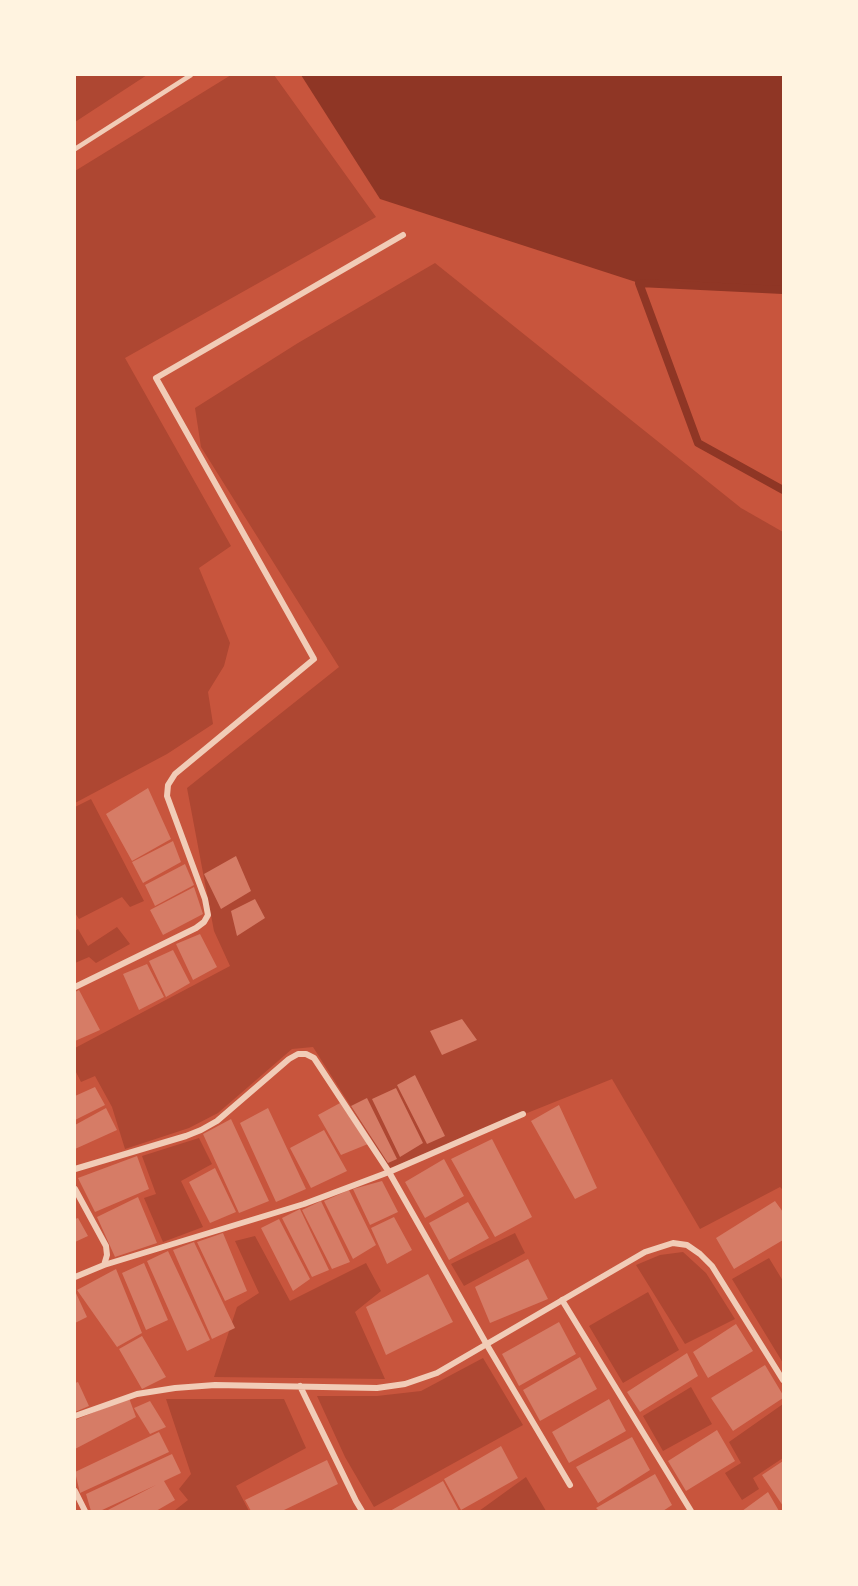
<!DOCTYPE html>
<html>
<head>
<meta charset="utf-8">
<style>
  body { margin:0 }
  #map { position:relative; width:858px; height:1586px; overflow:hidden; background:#c8553d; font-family:Rubik,sans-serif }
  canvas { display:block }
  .frame { position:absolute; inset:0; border:76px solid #fff3e0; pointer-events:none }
</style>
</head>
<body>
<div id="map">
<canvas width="858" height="1586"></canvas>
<div class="frame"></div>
</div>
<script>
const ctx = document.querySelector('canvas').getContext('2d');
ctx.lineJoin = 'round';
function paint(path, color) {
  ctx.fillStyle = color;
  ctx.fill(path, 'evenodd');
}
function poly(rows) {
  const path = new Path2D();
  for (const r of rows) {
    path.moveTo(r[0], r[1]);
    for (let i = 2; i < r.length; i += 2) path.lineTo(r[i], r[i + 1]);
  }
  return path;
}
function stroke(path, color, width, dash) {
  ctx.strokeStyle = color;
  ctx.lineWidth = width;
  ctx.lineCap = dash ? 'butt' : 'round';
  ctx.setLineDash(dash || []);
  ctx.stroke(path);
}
paint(poly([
  [75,75,147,75,75,122],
  [231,75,274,75,376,217,125,358,231,546,199,568,230,643,224,666,208,692,213,724,167,754,75,803,75,171],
  [435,263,741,508,783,532,783,1190,780,1187,700,1229,612,1079,390,1168,313,1047,292,1049,218,1113,189,1128,125,1149,112,1107,95,1076,81,1082,75,1070,75,1048,230,966,214,931,187,788,339,667,201,447,195,408,298,343],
  [91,799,144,901,130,907,122,897,79,919,75,913,75,807],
  [117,927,130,944,96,963,89,957,75,963,75,931,78,929,88,946],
  [199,1138,212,1164,181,1181,203,1227,163,1242,144,1198,156,1194,142,1156],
  [515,1233,525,1253,464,1286,451,1264],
  [255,1236,290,1301,366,1263,381,1291,355,1312,385,1379,214,1377,237,1307,259,1293,235,1241],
  [683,1252,706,1273,735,1319,685,1344,636,1265,660,1255],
  [769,1258,783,1281,783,1363,732,1279],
  [648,1292,679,1350,623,1383,589,1326],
  [483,1358,523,1425,374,1507,345,1457,317,1396,377,1396,421,1391],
  [691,1387,712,1424,663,1451,643,1416],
  [166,1399,284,1399,306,1448,236,1486,249,1511,174,1511,188,1500,179,1489,191,1474],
  [783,1404,783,1458,753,1478,759,1489,742,1500,725,1473,741,1463,729,1442],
  [526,1477,546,1511,479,1511]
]), '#ae4732');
paint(poly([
  [301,75,783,75,783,290,639,283,380,199]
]), '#8f3625');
stroke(poly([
  [783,290,639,283,698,443,783,490]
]), '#8f3625', 8);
paint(poly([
  [148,788,171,839,132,861,106,814],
  [173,841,181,862,143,883,132,862],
  [236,856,251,891,221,909,204,874],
  [185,864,194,885,155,906,145,885],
  [194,887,203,914,163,935,150,910],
  [255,899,265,918,237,936,231,911],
  [200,934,217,967,193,980,176,944],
  [173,950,190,983,166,997,149,961],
  [147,964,164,997,139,1010,123,974],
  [79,990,100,1030,75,1041,75,992],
  [462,1019,477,1040,442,1055,430,1031],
  [415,1075,445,1136,427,1144,397,1085],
  [95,1087,105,1105,75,1120,75,1096],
  [396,1088,423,1143,400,1157,372,1099],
  [367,1098,397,1159,388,1163,351,1106],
  [340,1103,368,1144,341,1155,318,1115],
  [559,1105,597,1188,575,1199,531,1121],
  [106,1108,117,1130,75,1149,75,1125],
  [268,1108,306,1189,276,1202,240,1123],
  [231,1119,269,1201,239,1213,203,1134],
  [324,1130,347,1171,311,1188,290,1148],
  [492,1139,532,1217,495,1237,451,1159],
  [137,1156,149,1189,95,1212,78,1178],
  [444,1159,464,1196,425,1218,405,1182],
  [215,1168,236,1212,210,1223,189,1182],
  [382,1181,398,1212,370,1225,353,1189],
  [349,1190,376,1245,353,1259,324,1201],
  [138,1197,157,1243,115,1257,97,1217],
  [321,1201,350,1262,332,1269,302,1210],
  [775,1201,783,1212,783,1240,734,1269,716,1238],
  [468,1202,489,1238,449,1260,429,1223],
  [300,1209,329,1270,312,1277,282,1218],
  [394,1217,412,1250,387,1264,371,1228],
  [78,1218,88,1236,75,1242,75,1219],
  [279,1219,310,1279,293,1291,261,1228],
  [223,1233,247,1291,225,1301,197,1242],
  [194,1242,235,1328,212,1339,173,1250],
  [168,1251,210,1340,187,1351,147,1261],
  [528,1259,548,1299,490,1323,475,1287],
  [144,1263,168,1320,146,1330,122,1273],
  [116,1269,142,1333,117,1347,77,1290],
  [428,1274,453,1322,386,1355,366,1307],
  [75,1291,87,1317,75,1323],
  [559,1322,576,1354,519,1386,502,1354],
  [736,1324,753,1351,708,1378,693,1352],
  [142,1336,166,1377,142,1389,119,1349],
  [687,1353,698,1376,640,1412,627,1392],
  [580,1357,597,1389,540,1421,523,1390],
  [765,1365,783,1395,783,1398,733,1431,711,1398],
  [78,1382,89,1406,75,1412,75,1383],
  [129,1398,136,1417,75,1449,75,1420],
  [609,1399,626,1431,569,1463,552,1432],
  [150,1401,166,1427,150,1434,134,1408],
  [717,1430,735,1461,686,1491,668,1461],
  [159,1432,169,1452,80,1493,75,1472],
  [632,1437,650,1470,598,1503,576,1467],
  [501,1446,518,1478,461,1510,444,1479],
  [172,1454,181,1473,164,1481,175,1500,156,1511,106,1511,156,1485,100,1511,91,1511,86,1494],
  [327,1460,338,1484,282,1511,251,1511,245,1500],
  [783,1461,783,1506,762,1475],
  [655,1474,672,1505,663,1511,599,1511,596,1508],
  [443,1481,459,1511,390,1511],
  [768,1492,779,1511,742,1511]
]), '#d67c66');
stroke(poly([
  [75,149,191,75]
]), '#f1ccb7', 4.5);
stroke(poly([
  [75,987,196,928,204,922,208,915,205,899,167,796,168,785,175,774,314,659,156,378,403,235],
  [75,1169,186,1136,201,1130,217,1121,289,1059,298,1054,306,1054,314,1058,389,1172,487,1345,570,1485],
  [75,1189,106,1246,107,1255,104,1265],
  [75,1277,104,1265,304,1204,389,1172,523,1114],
  [562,1300,691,1511],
  [300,1386,356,1501,362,1511],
  [75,1416,137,1394,175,1388,215,1385,377,1388,405,1384,437,1373,645,1252,673,1243,687,1245,700,1254,712,1266,783,1380],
  [75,1491,85,1511]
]), '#f1ccb7', 6);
</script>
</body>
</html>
